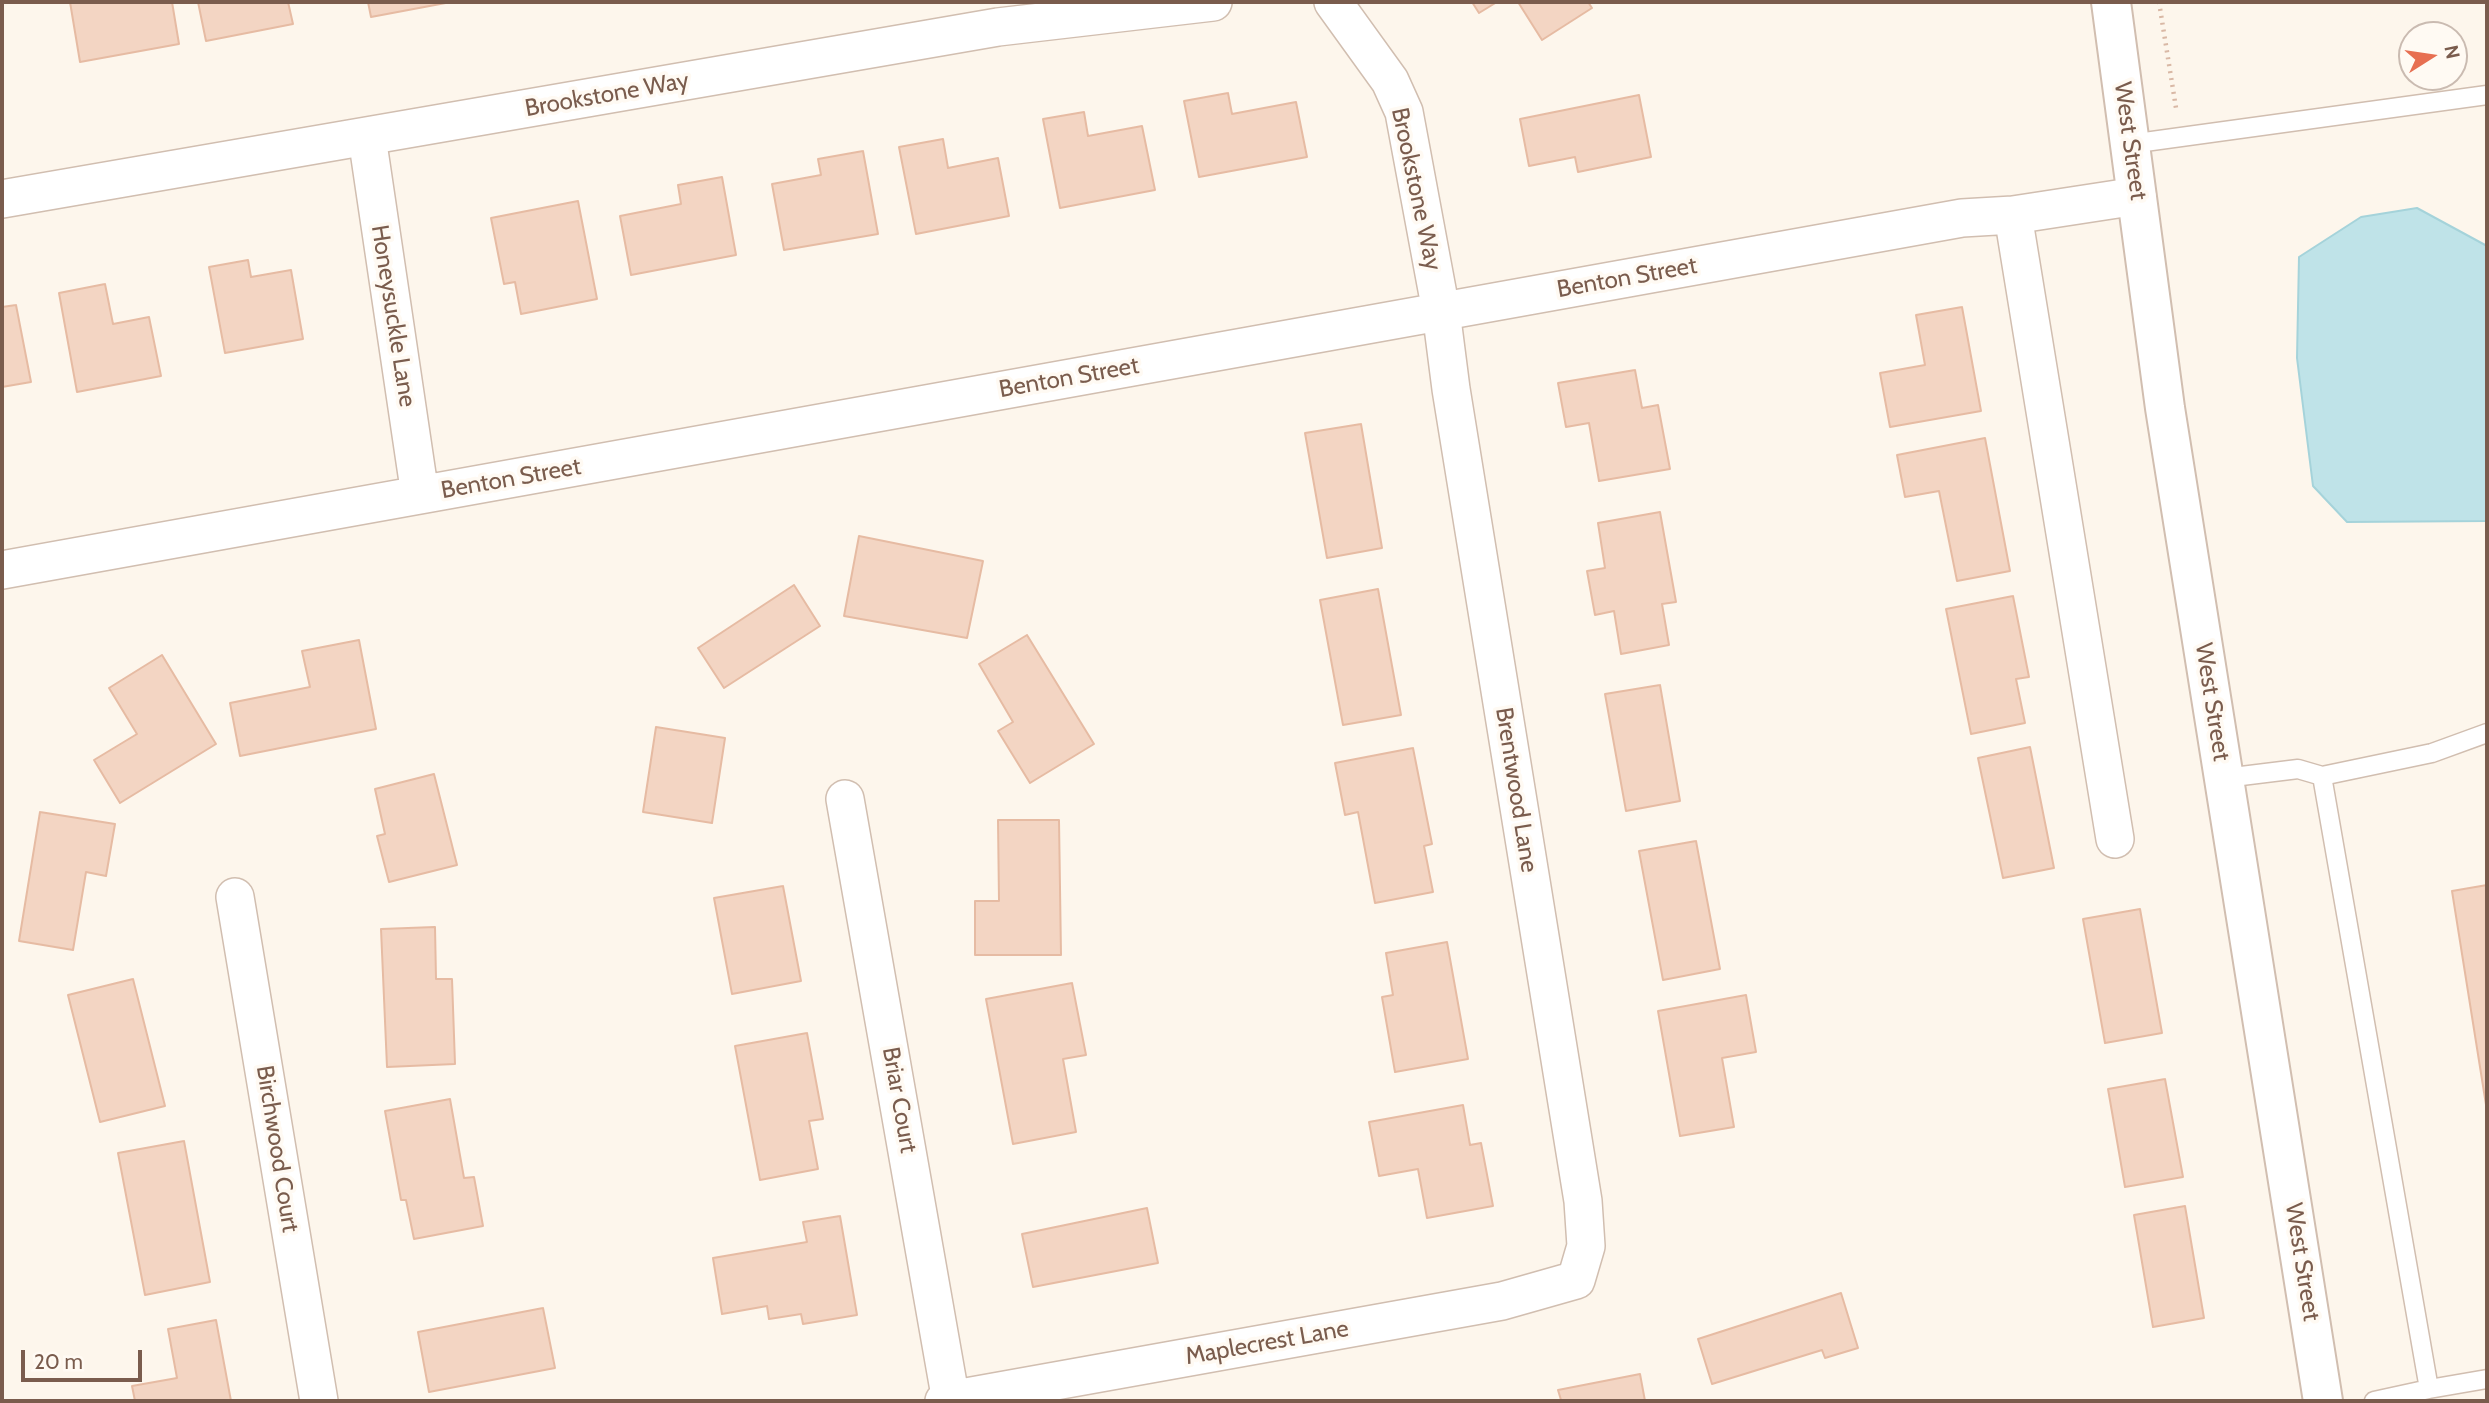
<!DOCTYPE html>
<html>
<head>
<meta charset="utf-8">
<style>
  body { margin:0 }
  #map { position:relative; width:2489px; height:1403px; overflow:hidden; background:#fdf6ec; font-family:Cabin,sans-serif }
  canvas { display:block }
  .frame { position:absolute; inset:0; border:4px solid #7a5c4d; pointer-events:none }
  .north { position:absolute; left:2398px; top:21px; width:70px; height:70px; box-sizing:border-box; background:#fffaf3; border:2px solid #cabbb1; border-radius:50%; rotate:78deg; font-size:19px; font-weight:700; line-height:28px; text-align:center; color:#7a5c4d }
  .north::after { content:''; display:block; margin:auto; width:24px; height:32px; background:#e76f51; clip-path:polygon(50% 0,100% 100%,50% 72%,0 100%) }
  .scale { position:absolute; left:21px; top:1350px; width:121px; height:32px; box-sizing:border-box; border:4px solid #7a5c4d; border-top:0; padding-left:9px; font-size:21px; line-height:24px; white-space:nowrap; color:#7a5c4d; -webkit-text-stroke:5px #fffaf3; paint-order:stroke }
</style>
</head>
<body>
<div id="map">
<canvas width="2489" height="1403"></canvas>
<div class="frame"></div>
<div class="north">N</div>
<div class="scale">20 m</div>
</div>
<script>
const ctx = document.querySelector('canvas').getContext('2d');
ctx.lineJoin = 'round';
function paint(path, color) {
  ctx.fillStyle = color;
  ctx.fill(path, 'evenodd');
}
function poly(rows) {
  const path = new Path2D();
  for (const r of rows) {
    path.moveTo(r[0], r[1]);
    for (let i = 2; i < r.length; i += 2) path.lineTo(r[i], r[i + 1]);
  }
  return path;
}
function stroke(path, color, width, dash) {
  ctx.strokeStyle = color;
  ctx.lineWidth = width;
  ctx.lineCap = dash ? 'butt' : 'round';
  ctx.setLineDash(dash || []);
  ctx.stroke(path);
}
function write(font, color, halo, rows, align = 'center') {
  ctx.font = font + ' Cabin,sans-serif';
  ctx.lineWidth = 7;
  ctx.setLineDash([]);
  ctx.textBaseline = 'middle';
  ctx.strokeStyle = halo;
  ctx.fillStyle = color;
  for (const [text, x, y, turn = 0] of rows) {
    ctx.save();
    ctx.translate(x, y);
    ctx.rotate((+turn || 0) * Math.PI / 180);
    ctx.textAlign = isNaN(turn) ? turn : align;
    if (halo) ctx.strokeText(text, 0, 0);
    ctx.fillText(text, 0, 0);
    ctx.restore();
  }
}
const water = poly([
  [2417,208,2487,246,2487,521,2347,522,2313,486,2297,358,2299,257,2361,217,2417,208]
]);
paint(water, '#bfe3e8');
stroke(water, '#a5d3da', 2);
const building = poly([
  [70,2,172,2,179,44,80,62,70,2],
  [198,2,288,2,293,24,206,41,198,2],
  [368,2,451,2,371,17,368,2],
  [1472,2,1497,2,1479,13,1472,2],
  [1518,2,1588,2,1592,8,1542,40,1518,2],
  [1228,93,1232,114,1296,102,1307,157,1199,177,1184,101,1228,93],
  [1639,95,1651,157,1578,172,1575,157,1529,166,1520,119,1639,95],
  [1084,112,1088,136,1142,126,1155,190,1060,208,1043,119,1084,112],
  [943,139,948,168,998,158,1009,216,916,234,899,147,943,139],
  [863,151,878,234,784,250,772,184,821,175,818,159,863,151],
  [722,177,736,255,631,275,620,216,681,204,678,185,722,177],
  [578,201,597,299,521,314,515,282,504,284,491,218,578,201],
  [248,260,251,277,291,270,303,339,225,353,209,267,248,260],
  [105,284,113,324,149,317,161,376,77,392,59,293,105,284],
  [16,305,31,382,2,387,2,307,16,305],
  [1962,307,1981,411,1890,427,1880,373,1925,365,1916,315,1962,307],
  [1635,370,1642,408,1658,405,1670,469,1599,481,1589,423,1566,427,1558,383,1635,370],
  [1361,424,1382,548,1327,558,1305,433,1361,424],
  [1985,438,2010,571,1957,581,1939,491,1905,497,1897,455,1985,438],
  [1660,512,1676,602,1662,604,1669,645,1621,654,1614,611,1595,615,1587,571,1605,568,1598,523,1660,512],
  [859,536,983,561,967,638,844,616,859,536],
  [794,585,820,626,724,688,698,648,794,585],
  [1378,589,1401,715,1343,725,1320,600,1378,589],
  [2013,596,2029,677,2016,679,2025,723,1971,734,1946,609,2013,596],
  [1027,635,1094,744,1030,783,998,731,1013,722,979,664,1027,635],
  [359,640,376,729,240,756,230,703,310,687,302,651,359,640],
  [162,655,216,744,120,803,94,760,137,734,109,688,162,655],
  [1660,685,1680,801,1626,811,1605,694,1660,685],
  [656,727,725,738,712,823,643,812,656,727],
  [2030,747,2054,868,2003,878,1978,758,2030,747],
  [1413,748,1432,844,1424,846,1433,892,1375,903,1358,812,1345,815,1335,763,1413,748],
  [434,774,457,865,389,882,377,836,385,834,375,789,434,774],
  [40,812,115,824,106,876,86,872,73,950,19,941,40,812],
  [998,820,1059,820,1061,955,975,955,975,901,999,901,998,820],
  [1696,841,1720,969,1663,980,1639,851,1696,841],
  [2487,885,2487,1111,2452,891,2487,885],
  [783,886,801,981,732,994,714,898,783,886],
  [2140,909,2162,1033,2105,1043,2083,919,2140,909],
  [435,927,436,979,452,979,455,1064,387,1067,381,929,435,927],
  [1447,942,1468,1059,1395,1072,1382,997,1393,995,1386,953,1447,942],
  [133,979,165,1106,100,1122,68,995,133,979],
  [1072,983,1086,1055,1063,1059,1076,1132,1013,1144,986,999,1072,983],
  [1746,995,1756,1052,1722,1058,1734,1127,1680,1136,1658,1011,1746,995],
  [807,1033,823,1119,809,1121,818,1169,760,1180,735,1046,807,1033],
  [2165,1079,2183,1177,2125,1187,2108,1089,2165,1079],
  [450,1099,464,1178,474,1177,483,1226,414,1239,406,1200,401,1200,385,1111,450,1099],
  [1463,1105,1470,1145,1481,1143,1493,1206,1427,1218,1418,1169,1379,1176,1369,1122,1463,1105],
  [184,1141,210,1282,145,1295,118,1153,184,1141],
  [2185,1206,2204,1318,2153,1327,2134,1215,2185,1206],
  [1147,1208,1158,1263,1033,1287,1022,1234,1147,1208],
  [840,1216,857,1315,803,1324,801,1314,769,1319,767,1306,722,1314,713,1258,807,1242,803,1222,840,1216],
  [1841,1293,1858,1348,1825,1358,1822,1350,1712,1384,1698,1339,1841,1293],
  [543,1308,555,1368,429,1392,418,1332,543,1308],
  [216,1320,231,1401,135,1401,132,1386,177,1378,168,1329,216,1320],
  [1640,1374,1645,1401,1551,1401,1561,1400,1558,1390,1640,1374]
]);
paint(building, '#f3d5c3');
stroke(building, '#e6bba3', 2);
const service = poly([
  [2130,144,2487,95],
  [2322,776,2432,753,2487,733],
  [2225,778,2298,769,2322,776,2429,1389,2374,1401],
  [2429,1389,2487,1379]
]);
const minor = poly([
  [367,137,420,495],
  [2,199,998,27,1213,2],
  [2013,215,2115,839],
  [2,570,1962,218,2013,215,2137,196],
  [845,799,951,1401],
  [235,897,319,1401],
  [944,1401,1502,1301,1576,1280,1586,1246,1583,1201,1451,389,1441,311,1404,112,1390,81,1333,2]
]);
const tertiary = poly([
  [2111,2,2165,408,2323,1401]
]);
stroke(service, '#d1beb0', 21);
stroke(minor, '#d1beb0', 40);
stroke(tertiary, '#d1beb0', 42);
stroke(poly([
  [2159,2,2176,108]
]), '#d9b8a5', 4.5, [2, 5]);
stroke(service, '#fff', 18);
stroke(minor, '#fff', 37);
stroke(tertiary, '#fff', 38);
write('24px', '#7a5c4d', '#fffaf3', [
  ["Brookstone Way",607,95,-10],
  ["West Street",2130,141,82],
  ["Brookstone Way",1416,189,78],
  ["Benton Street",1627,278,-10],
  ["Honeysuckle Lane",393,316,81],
  ["Benton Street",1069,378,-10],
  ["Benton Street",511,479,-10],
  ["West Street",2212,702,81],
  ["Brentwood Lane",1516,790,81],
  ["Briar Court",899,1100,80],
  ["Birchwood Court",277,1149,81],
  ["West Street",2302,1262,81],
  ["Maplecrest Lane",1267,1343,-10]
]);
</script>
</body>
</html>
